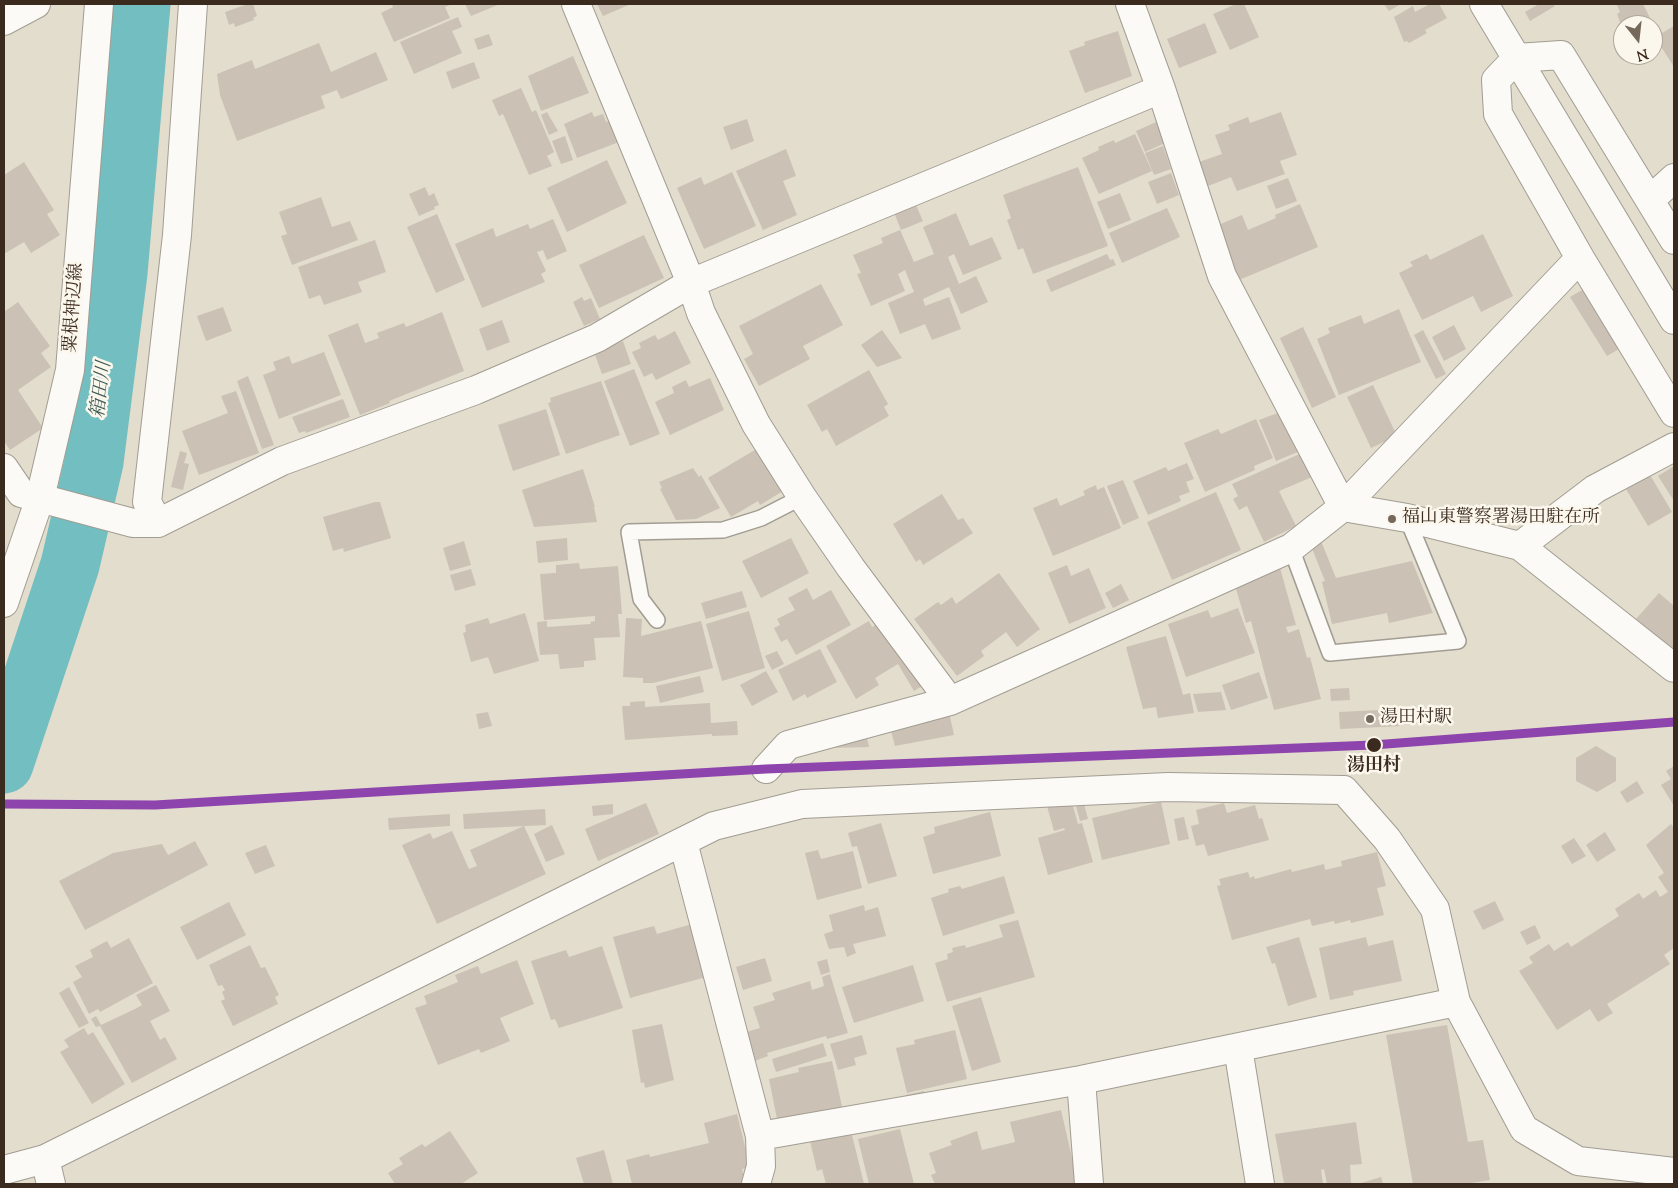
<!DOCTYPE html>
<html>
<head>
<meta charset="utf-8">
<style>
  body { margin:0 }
  #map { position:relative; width:1678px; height:1188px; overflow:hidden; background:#e2ddcc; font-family:"Sorts Mill Goudy",serif }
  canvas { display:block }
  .frame { position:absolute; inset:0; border:5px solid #3b2a1e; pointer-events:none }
  .north { position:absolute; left:1613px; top:15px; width:50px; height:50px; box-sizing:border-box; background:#fbf7ec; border:1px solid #aea59a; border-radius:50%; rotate:164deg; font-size:14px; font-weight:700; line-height:20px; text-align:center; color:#3b2a1e }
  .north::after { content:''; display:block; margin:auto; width:18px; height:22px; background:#75695b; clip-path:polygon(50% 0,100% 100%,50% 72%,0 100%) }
</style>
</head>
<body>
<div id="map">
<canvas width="1678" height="1188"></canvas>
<div class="frame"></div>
<div class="north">N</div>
</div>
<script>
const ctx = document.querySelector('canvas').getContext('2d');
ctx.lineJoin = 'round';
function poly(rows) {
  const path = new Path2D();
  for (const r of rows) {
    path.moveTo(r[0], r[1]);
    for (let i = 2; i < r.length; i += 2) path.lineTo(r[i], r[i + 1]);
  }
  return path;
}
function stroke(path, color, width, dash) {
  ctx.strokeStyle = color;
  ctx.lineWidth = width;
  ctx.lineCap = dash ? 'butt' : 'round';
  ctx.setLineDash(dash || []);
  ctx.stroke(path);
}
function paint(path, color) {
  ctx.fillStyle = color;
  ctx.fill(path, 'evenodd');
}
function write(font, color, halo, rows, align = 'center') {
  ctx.font = font + ' "Sorts Mill Goudy","Noto Serif JP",serif';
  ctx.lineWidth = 5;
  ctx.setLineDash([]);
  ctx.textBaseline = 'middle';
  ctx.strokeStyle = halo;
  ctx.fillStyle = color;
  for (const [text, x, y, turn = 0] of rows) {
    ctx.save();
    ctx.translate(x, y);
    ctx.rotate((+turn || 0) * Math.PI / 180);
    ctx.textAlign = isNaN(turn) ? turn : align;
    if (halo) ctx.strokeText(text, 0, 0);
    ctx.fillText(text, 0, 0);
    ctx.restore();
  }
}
stroke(poly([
  [4,764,70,565,94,462,118,273,141,4]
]), '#72bec1', 59);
paint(poly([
  [248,4,253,4,257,16,253,18,254,20,235,27,234,23,229,25,225,12],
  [392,4,452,4,445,7,450,18,394,42,381,13,393,7],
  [465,4,500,4,471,16],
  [597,4,631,4,603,16],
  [1236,4,1244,4,1259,37,1230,50,1213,14],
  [1384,4,1401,4,1389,11],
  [1430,4,1439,4,1447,18,1425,30,1427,33,1409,43,1407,41,1404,42,1394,17,1413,6,1415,12],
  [1539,4,1554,4,1555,6,1530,21,1525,12],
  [1620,4,1643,4,1656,30,1653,32,1653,25,1623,25,1623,30,1617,14,1620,12,1617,5],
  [458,17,462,27,452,31,462,53,414,74,400,42],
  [1205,23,1217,53,1179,68,1167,39],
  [1674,26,1674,67,1655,37],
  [1118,31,1132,76,1085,93,1069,51,1085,45,1084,42],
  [489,34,493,45,478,50,474,39],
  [319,43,331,72,376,52,388,80,341,99,337,90,321,96,325,108,237,141,220,95,217,74,252,60,255,69],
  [573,56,589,93,541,111,528,76],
  [474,62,480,78,452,89,446,72],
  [521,88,532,112,536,110,554,152,547,156,552,166,529,175,503,114,499,116,492,100],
  [547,112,558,131,549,135,541,115],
  [592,112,594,117,603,114,606,122,611,120,619,142,577,158,564,124],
  [1281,112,1297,155,1280,161,1285,174,1237,191,1231,177,1208,186,1199,162,1222,154,1215,135,1230,130,1228,125,1248,117,1250,123],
  [747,119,754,141,731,150,723,127],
  [1156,122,1165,143,1145,152,1136,131],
  [1135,134,1152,171,1099,194,1082,158,1099,150,1098,147,1114,140,1115,143],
  [565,136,573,160,561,164,552,141],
  [1163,146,1171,169,1154,175,1145,153],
  [786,149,796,176,783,181,797,215,763,230,736,171],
  [607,160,627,203,567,232,547,188],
  [24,162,54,210,47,214,60,235,31,253,24,242,4,254,4,175],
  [1078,167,1108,246,1033,274,1023,248,1018,250,1007,220,1011,218,1003,195],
  [732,172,756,226,704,249,677,188,701,177,704,185],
  [1171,173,1179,195,1157,204,1148,182],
  [1288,178,1297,201,1276,209,1267,186],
  [425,187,429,196,434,193,439,205,434,207,435,209,419,216,409,194],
  [1120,193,1131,220,1108,229,1097,202],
  [321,197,332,227,350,221,358,240,292,265,281,236,287,234,279,212],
  [915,203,923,221,901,230,894,212],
  [1300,204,1318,247,1239,280,1216,226,1242,215,1248,230,1276,218,1275,215],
  [1167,208,1180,237,1122,263,1109,233],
  [956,213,970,246,992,237,1002,259,963,275,954,254,948,257,959,284,976,276,988,302,961,314,949,287,923,299,925,306,949,297,961,329,932,340,925,324,900,334,888,303,914,292,905,270,898,274,905,291,871,306,857,274,861,273,853,255,883,243,881,238,900,230,914,262,934,254,923,227],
  [437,214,465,280,436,293,407,227],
  [553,219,567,251,547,260,543,250,537,252,546,271,541,274,545,282,482,308,455,244,493,228,496,237,528,224,530,229],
  [1483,234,1513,296,1481,312,1473,296,1422,320,1399,273,1413,266,1410,262,1427,254,1430,260],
  [644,235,664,278,599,308,579,265],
  [375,240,386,272,358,282,362,292,324,305,320,295,309,299,298,267],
  [1107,254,1110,260,1113,259,1116,265,1051,292,1046,280],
  [821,284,843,325,803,346,810,359,759,386,744,359,753,354,739,326],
  [1582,290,1619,349,1607,356,1570,297],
  [582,297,584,301,591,298,600,319,584,326,573,302],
  [18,302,50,346,41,353,51,367,18,390,43,428,10,450,4,441,4,312],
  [223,307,232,331,206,341,197,316],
  [1399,309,1421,362,1339,395,1317,339,1330,333,1328,328,1361,315,1364,324],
  [442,312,464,371,389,401,390,403,360,415,328,335,358,323,365,343,379,338,377,333,404,323,406,327],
  [502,320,510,342,487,351,479,329],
  [1454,325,1466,349,1444,361,1432,337],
  [1303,327,1336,397,1312,408,1280,338],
  [882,330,902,358,877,367,861,345],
  [1423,330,1446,374,1436,379,1414,335],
  [675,331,691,363,656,380,652,373,644,377,632,352,641,348,639,343,655,335,658,340],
  [623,341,631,364,602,374,594,352],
  [324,352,341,395,279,419,263,375,276,370,273,362,289,356,292,364],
  [634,369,660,434,630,446,604,381],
  [869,370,888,404,884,407,889,416,836,446,827,429,822,432,807,405],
  [248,376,274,445,262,449,237,381],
  [710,378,724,410,670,435,655,402,674,393,672,387,686,380,689,387],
  [601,381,620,435,566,454,548,403,551,402,550,398],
  [1373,385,1397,436,1371,448,1347,397],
  [236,391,259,453,199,475,182,431,228,413,221,396],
  [343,399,350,417,306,433,305,431,299,433,292,417],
  [546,409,560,455,513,471,498,425],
  [1283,411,1300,451,1276,461,1259,420],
  [1256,419,1273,458,1254,466,1255,470,1205,492,1184,443,1218,429,1221,434],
  [758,448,783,491,760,505,758,501,731,517,708,478],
  [180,451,187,453,184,463,189,464,183,490,171,487],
  [1302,453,1312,477,1279,491,1296,526,1264,542,1247,506,1239,510,1233,499,1238,496,1232,484],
  [1187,463,1194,479,1186,482,1190,492,1179,496,1181,501,1148,515,1133,481,1166,467,1168,471],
  [1674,466,1674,501,1658,476],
  [693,468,699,477,701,475,720,508,696,519,676,520,660,489,662,488,659,482],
  [583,469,595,507,594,507,597,522,534,527,522,490],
  [1650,475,1672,512,1648,526,1626,489],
  [1123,480,1139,518,1123,525,1107,486],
  [1096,485,1097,490,1104,487,1121,528,1053,556,1033,508,1057,498,1060,506,1085,495,1083,491],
  [1216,492,1241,550,1172,580,1147,522],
  [942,494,958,520,963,518,973,533,923,565,920,559,916,562,893,524],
  [375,502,380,502,391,538,344,552,343,548,333,551,323,517],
  [567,538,568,560,538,563,536,541],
  [791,538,809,573,761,598,742,561],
  [464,541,471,565,450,571,443,548],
  [1321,541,1336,578,1412,561,1433,613,1389,623,1387,613,1332,624,1322,582,1325,581,1311,546],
  [579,563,580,569,618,566,622,614,618,614,620,637,594,638,596,660,584,661,584,667,560,669,558,654,540,655,537,622,547,621,547,627,591,624,590,622,595,621,595,616,544,620,540,574,556,573,556,565],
  [1067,565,1071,576,1089,568,1106,608,1069,624,1048,573],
  [1280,568,1296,625,1286,627,1288,633,1299,629,1307,658,1310,657,1321,699,1274,710,1251,621,1246,623,1234,582],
  [471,569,476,585,455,591,450,575],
  [999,573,1040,629,1017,647,1006,632,981,651,984,656,957,676,914,619,938,602,941,605,952,597,956,604],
  [1121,584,1129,600,1113,608,1105,593],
  [807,588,813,600,831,590,851,625,796,655,787,639,781,642,774,628,780,625,777,619,795,610,788,598],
  [742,591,747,607,706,619,701,603],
  [1659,593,1674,606,1674,654,1636,619],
  [1238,608,1255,653,1186,677,1168,624,1208,610,1211,618],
  [749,611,765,668,722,681,706,624],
  [525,613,539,661,494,674,488,657,471,662,463,633,466,632,465,625,488,618,490,624],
  [626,618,642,619,641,636,701,621,713,668,653,683,643,683,643,678,623,677],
  [869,621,872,627,880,622,900,657,905,654,924,685,914,691,898,664,875,678,879,685,856,699,826,646],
  [1166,636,1183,695,1190,693,1194,713,1158,718,1156,707,1143,709,1126,647],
  [820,649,837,682,807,698,805,694,793,701,778,670],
  [777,651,784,664,772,670,765,656],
  [766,671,778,692,752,706,740,685],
  [1259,672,1268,698,1231,710,1222,685],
  [700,676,704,692,660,703,656,686],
  [1349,688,1350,700,1331,701,1330,689],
  [1221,692,1226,710,1198,712,1193,694],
  [645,701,645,707,710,703,711,723,737,721,738,735,712,736,712,734,625,740,622,706,630,706,630,702],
  [1401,709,1402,726,1340,729,1339,712],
  [488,712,492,726,479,729,476,714],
  [949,712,954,735,895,746,890,727],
  [866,734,869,747,827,748],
  [1596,746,1616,758,1616,781,1597,792,1576,781,1576,758],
  [1674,766,1674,806,1661,785,1671,779,1666,771],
  [1637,781,1644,793,1627,803,1620,792],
  [1071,799,1078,824,1082,823,1093,862,1048,875,1038,838,1065,830,1064,828,1054,831,1047,806],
  [1161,802,1170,844,1102,860,1092,818],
  [646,803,659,834,598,861,585,829],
  [1224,803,1227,813,1255,805,1259,819,1262,818,1269,840,1208,856,1204,844,1196,846,1191,826,1199,824,1196,810],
  [613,804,613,814,593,816,592,806],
  [1084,804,1088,819,1080,821,1076,806],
  [545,809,546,825,464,829,463,814],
  [990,812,1001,856,933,874,923,837,935,833,934,827],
  [450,814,450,826,389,830,388,818],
  [1184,817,1189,839,1178,841,1174,819],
  [881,823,897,876,868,884,857,846,852,847,848,833],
  [1671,824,1674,828,1674,948,1664,955,1670,964,1607,1004,1613,1013,1598,1022,1590,1009,1557,1030,1519,971,1533,963,1529,957,1549,944,1554,951,1568,942,1571,947,1619,916,1615,909,1639,893,1643,899,1656,890,1660,897,1668,892,1658,877,1664,873,1646,845],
  [552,825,565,854,546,862,534,834],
  [524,826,546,874,437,924,402,845,430,833,433,839,452,831,469,869,477,866,470,850],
  [1605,832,1616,850,1597,862,1586,845],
  [1574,838,1586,856,1572,864,1561,846],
  [195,841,208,865,85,930,59,881,113,853,162,844,168,855],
  [266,845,275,866,255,874,245,853],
  [818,850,821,859,853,851,862,888,817,900,805,853],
  [1377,852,1386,886,1377,888,1384,915,1351,923,1350,920,1335,924,1334,921,1312,926,1310,919,1232,940,1217,886,1221,885,1219,879,1248,872,1250,878,1254,876,1255,879,1291,869,1292,872,1324,864,1325,870,1342,866,1341,861],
  [1004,876,1015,913,943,936,931,898,949,892,948,889,960,886,962,889],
  [1495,901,1504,920,1483,930,1473,911],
  [229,902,246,935,197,960,180,927],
  [864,905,865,911,878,907,886,936,853,944,856,953,847,957,844,947,829,949,824,934,833,931,829,915],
  [1018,920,1035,977,947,1002,935,963,948,959,947,954,953,952,952,948,965,945,966,948,1003,937,999,925],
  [692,924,706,977,630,998,613,937,654,926,657,934],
  [1535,925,1541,938,1527,945,1520,932],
  [1299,937,1317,997,1288,1006,1275,963,1272,964,1266,947],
  [1366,937,1368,946,1393,940,1402,981,1353,991,1354,995,1330,1000,1319,948],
  [129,938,153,983,100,1012,98,1009,89,1014,73,982,82,977,75,966,93,957,90,950,107,941,111,948],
  [250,945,261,968,265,967,279,995,275,997,278,1004,233,1026,221,1001,225,999,222,992,225,990,222,985,218,986,209,965],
  [602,946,623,1008,559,1028,555,1019,551,1020,531,961,566,950,569,957],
  [765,958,772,981,743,990,736,967],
  [827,959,830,972,821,975,817,962],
  [517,960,534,1004,500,1018,510,1041,481,1053,479,1049,438,1065,415,1008,427,1004,424,996,458,982,455,975,478,966,481,974],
  [913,965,924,1001,854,1023,842,987],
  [830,974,848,1033,827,1039,826,1036,767,1053,768,1056,752,1062,743,1033,760,1028,753,1007,775,1000,772,993,810,981,812,990,824,986,822,977],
  [156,985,170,1011,150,1021,160,1040,165,1037,177,1059,132,1083,100,1026,96,1027,91,1019,96,1016,101,1025,135,1009,142,1005,136,995],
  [69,987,89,1023,79,1028,59,993],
  [981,997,1001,1062,972,1071,952,1006],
  [662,1024,674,1080,645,1088,644,1082,641,1083,632,1030],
  [1447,1025,1468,1142,1483,1140,1490,1180,1465,1184,1413,1184,1386,1035],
  [84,1028,88,1035,93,1032,125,1084,92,1104,60,1052,69,1047,64,1040],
  [955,1030,967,1079,907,1093,896,1048,915,1044,914,1040],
  [862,1035,867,1054,854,1058,856,1065,838,1070,830,1044],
  [823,1043,827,1056,776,1072,772,1059],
  [832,1061,843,1111,778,1124,769,1079,799,1072,798,1068],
  [924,1091,925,1099,908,1103,906,1095],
  [1061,1110,1078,1184,935,1184,931,1175,936,1173,929,1153,952,1145,950,1141,977,1131,982,1150,1015,1142,1010,1122],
  [737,1114,750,1167,742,1169,746,1184,632,1184,626,1160,649,1154,650,1157,709,1143,704,1123],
  [1356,1122,1362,1164,1350,1165,1351,1184,1327,1184,1324,1169,1321,1170,1323,1184,1280,1184,1284,1183,1275,1134],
  [900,1129,914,1184,869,1184,858,1139],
  [450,1131,478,1173,461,1184,395,1184,388,1173,403,1164,399,1158,422,1144,425,1147],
  [851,1131,864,1184,826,1184,822,1169,817,1171,810,1141],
  [604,1150,613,1184,584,1184,576,1158],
  [1381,1177,1383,1184,1358,1184]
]), '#ccc1b5');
const service = poly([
  [1291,548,1330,653,1458,641,1407,518],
  [657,620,641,599,629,532,723,530,761,518,802,497]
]);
const minor = poly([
  [576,4,691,283,701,313,756,424,802,497,851,568,950,701],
  [1130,4,1161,89,1222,276,1343,507],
  [4,21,36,4],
  [1650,200,1674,178],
  [1674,240,1561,55,1517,58,1496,80,1498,114,1580,258,1674,413],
  [4,468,21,493,133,523,158,523,282,461,476,390,597,338,691,283,1161,89],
  [1343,507,1407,518,1520,546,1674,668],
  [158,523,147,502,177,235,193,4],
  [1520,546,1595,489,1674,447],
  [766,769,788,745,950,701,1291,548,1343,507,1580,258],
  [683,842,760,1136,761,1166,756,1184],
  [1238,1048,1260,1184],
  [1081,1080,1089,1184],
  [760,1136,1081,1080,1456,1002],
  [45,1159,51,1184],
  [4,1170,45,1159,714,826,802,804,1168,787,1344,790,1387,839,1435,909,1456,1002,1524,1129,1578,1161,1674,1172]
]);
const tertiary = poly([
  [1484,4,1674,320]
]);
const secondary = poly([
  [4,603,40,498,70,370,99,4]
]);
stroke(service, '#a29d92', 18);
stroke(minor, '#a29d92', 30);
stroke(tertiary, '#a29d92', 30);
stroke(secondary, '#a29d92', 30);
stroke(service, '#fbfaf7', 15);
stroke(minor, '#fbfaf7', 28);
stroke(tertiary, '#fbfaf7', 28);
stroke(secondary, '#fbfaf7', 28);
stroke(poly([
  [4,804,155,805,766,769,1373,745,1674,722]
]), '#8e44ad', 9);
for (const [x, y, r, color] of [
  [1392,519,5,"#75695b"],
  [1370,719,5,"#75695b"],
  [1374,745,8,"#3b2a1e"]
]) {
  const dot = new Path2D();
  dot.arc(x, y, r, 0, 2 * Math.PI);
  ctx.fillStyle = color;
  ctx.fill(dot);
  stroke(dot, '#fbf7ec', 2);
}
write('18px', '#3b2a1e', '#fbf7ec', [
  ["粟根神辺線",75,308,-86]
]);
write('18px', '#3b2a1e', '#fbf7ec', [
  ["福山東警察署湯田駐在所",1402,519],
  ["湯田村駅",1380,719]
], 'left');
write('bold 18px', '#3b2a1e', '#fbf7ec', [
  ["湯田村",1374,767]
]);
write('italic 19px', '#3d5955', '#fbf7ec', [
  ["箱田川",103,390,-83]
]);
</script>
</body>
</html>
